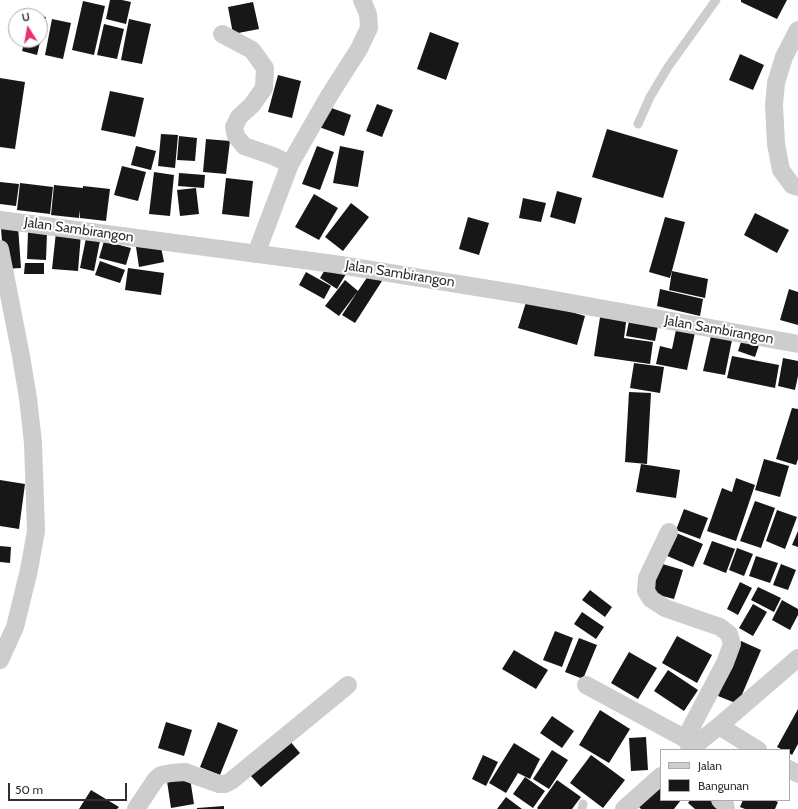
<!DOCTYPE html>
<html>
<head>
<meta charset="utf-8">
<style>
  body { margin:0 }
  #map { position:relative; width:798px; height:809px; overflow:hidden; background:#fff; font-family:Cabin,sans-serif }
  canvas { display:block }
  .legend { position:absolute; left:660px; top:749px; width:130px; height:52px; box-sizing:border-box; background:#fff; border:1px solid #acacac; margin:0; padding:5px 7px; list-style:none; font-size:12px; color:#303030 }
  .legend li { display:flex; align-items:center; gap:8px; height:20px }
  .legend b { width:20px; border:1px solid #acacac }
  .north { position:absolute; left:8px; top:8px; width:40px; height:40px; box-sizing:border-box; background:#fff; border:1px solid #acacac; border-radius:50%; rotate:349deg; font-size:11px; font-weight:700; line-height:16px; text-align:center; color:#303030 }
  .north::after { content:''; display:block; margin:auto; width:14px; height:18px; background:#eb2e71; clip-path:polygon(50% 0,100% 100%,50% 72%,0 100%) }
  .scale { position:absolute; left:8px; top:783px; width:119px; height:18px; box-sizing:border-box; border:2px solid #303030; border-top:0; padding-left:5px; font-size:12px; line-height:14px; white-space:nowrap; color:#303030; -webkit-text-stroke:3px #fff; paint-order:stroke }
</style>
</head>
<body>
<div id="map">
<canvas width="798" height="809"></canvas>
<ul class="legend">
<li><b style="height:5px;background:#cdcdcd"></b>Jalan</li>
<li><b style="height:11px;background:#171717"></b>Bangunan</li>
</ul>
<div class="north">U</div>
<div class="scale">50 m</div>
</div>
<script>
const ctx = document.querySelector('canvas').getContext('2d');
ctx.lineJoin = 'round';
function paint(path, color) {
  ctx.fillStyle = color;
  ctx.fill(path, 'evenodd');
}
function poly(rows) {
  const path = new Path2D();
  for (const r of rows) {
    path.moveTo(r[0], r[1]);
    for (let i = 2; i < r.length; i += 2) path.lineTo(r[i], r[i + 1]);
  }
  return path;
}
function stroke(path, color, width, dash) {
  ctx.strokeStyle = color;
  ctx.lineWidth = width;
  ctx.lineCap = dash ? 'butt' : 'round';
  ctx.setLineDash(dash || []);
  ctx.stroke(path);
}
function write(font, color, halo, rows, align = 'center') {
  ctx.font = font + ' Cabin,sans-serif';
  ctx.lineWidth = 4;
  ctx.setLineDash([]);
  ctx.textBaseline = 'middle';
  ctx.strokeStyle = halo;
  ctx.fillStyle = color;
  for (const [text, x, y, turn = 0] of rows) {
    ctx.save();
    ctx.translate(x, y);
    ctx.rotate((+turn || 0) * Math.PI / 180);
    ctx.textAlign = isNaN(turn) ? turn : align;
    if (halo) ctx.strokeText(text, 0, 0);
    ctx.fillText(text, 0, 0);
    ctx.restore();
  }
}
paint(poly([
  [110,0,122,0,131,2,126,24,106,19],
  [741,0,787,0,777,19,741,2],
  [83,1,105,6,94,55,72,50],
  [253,2,259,29,233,34,228,7],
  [40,16,46,17,37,55,22,51,25,40,40,40],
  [52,19,71,23,63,59,45,55],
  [129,19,151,24,142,64,121,60],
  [104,24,124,29,117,59,97,55],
  [430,32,459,43,446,80,417,69],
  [740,54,764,65,753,90,729,80],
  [278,75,301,81,292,118,268,112],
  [0,78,25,82,15,149,0,147],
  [110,91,144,98,135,137,101,130],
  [377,104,393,110,382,137,366,131],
  [326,106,351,115,344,136,319,127],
  [607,129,678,150,663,198,592,177],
  [161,134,178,135,175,168,158,166],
  [179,136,197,138,195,161,177,160],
  [206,139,230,141,226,174,203,172],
  [136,146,156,151,151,170,131,165],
  [317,146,334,152,320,190,302,184],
  [340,146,364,151,358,187,333,183],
  [122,166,146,172,138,201,114,195],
  [154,172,174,175,170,216,149,214],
  [179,173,205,175,204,188,178,186],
  [226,178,253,181,249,217,222,214],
  [0,182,19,184,16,206,0,204],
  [20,183,53,187,50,214,17,210],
  [54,185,83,188,83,186,110,189,106,221,80,218,80,210,79,218,51,215],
  [196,188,199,214,180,216,177,190],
  [557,191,582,198,575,224,550,217],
  [314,194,338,208,319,240,295,227],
  [523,198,546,203,541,222,519,218],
  [351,203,369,217,343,251,325,237],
  [755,213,789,230,777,253,744,235],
  [468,217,489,223,479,255,459,249],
  [665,217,685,222,670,278,649,272],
  [18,226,21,268,4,269,1,228],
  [28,232,47,233,46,260,27,259],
  [56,232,81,234,78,271,52,269],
  [86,238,100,241,94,271,80,268],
  [104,241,131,248,126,265,99,258],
  [160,242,164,262,139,267,136,247],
  [100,261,125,270,120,283,95,275],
  [25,263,44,263,44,274,24,274],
  [329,263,346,274,337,289,320,278],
  [128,268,164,273,161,295,125,290],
  [672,271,708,279,705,298,669,290],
  [306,272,331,286,324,299,299,285],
  [370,273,382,281,355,323,342,315],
  [345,280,358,291,339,316,325,306],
  [660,289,703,299,700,316,657,306],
  [789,289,798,292,798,325,780,320],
  [527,299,585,316,577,345,518,328],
  [601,311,627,315,624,338,653,342,650,364,594,356],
  [630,316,659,321,655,341,626,336],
  [677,325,696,328,687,370,656,364,660,346,672,349],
  [711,336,732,340,725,375,703,371],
  [743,336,760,342,755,357,738,351],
  [732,356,779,365,775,388,727,378],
  [783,358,798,361,798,376,795,390,778,386],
  [634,363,664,367,660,393,630,388],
  [629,392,651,393,647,464,625,462],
  [792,408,798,409,798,459,796,465,776,459],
  [764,459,789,466,780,497,755,490],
  [641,464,680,470,676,498,636,492],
  [736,478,755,485,736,541,707,531,722,488,732,492],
  [0,480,25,484,19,529,0,526],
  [755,501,775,508,761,548,740,541],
  [684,509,708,518,700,539,676,530],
  [777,510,797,517,785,549,766,541],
  [798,531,798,547,792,545],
  [674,532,703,544,693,567,665,555],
  [712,541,735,549,726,573,703,564],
  [0,546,11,547,10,563,0,562],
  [737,548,753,554,744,576,729,570],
  [756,556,778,563,770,583,749,576],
  [659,563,683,570,674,599,651,593],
  [781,564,796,570,788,590,773,585],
  [740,582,752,588,738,615,727,609],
  [758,587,781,598,774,612,751,600],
  [590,590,612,607,605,617,582,600],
  [782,600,798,609,798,615,790,630,772,620],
  [753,604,767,612,753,636,739,628],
  [582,612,604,627,596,639,574,624],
  [555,631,573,638,562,667,543,660],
  [677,636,712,655,697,683,662,663],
  [579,638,597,645,583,679,565,672],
  [741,641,761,650,738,704,718,696],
  [514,650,548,670,536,689,502,669],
  [629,652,657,668,638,699,611,683],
  [668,670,698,690,684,711,654,691],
  [798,709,798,744,792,755,789,753,789,750,783,750,777,747],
  [600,710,630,729,609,763,579,745],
  [552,716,574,731,562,748,540,733],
  [166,722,192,730,184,756,158,748],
  [218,722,238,730,220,775,200,767],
  [646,737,648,770,631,771,629,738],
  [289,740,300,753,261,787,250,775],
  [514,743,540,759,530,779,518,773,506,793,489,783],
  [552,750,568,760,549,789,533,779],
  [483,755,498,762,486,786,472,779],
  [591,755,625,780,603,808,570,783],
  [525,777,545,791,533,808,513,794],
  [190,778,194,804,171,808,167,781],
  [557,780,581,797,572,809,538,809,537,808],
  [661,784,661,800,681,800,674,809,641,809,639,807],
  [91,790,119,807,117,809,79,809],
  [506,797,522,809,497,809],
  [690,800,711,800,722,809,695,809,688,803],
  [743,800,773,800,778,802,775,809,745,809,740,807],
  [224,806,224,809,197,809,197,808]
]), '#171717');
stroke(poly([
  [638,124,650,97,668,67,716,0],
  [582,809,583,804]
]), '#cdcdcd', 9);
stroke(poly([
  [798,30,784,57,776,83,774,105,776,144,781,170,792,185,798,187],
  [222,34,252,50,265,68,264,88,252,105,239,117,234,127,236,136,244,146,273,156,290,164],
  [0,220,334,264,526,295,798,344],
  [0,249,21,356,28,398,33,443,36,531,29,570,15,627,0,660],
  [256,254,290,164,329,96,359,49,369,28,368,14,362,0],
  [669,532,647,578,646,591,651,599,665,608,720,627,729,634,732,644,725,663,685,739],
  [586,685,695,744],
  [719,726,758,750],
  [689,750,719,726,798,658],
  [789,769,798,774],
  [720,800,725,804,726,809],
  [136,809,156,779,161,775,171,773,185,772,219,784,225,784,231,781,348,685],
  [624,809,661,776]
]), '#cdcdcd', 18);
write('14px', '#303030', '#fff', [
  ["Jalan Sambirangon",79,230,8],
  ["Jalan Sambirangon",400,274,9],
  ["Jalan Sambirangon",719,330,10]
]);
</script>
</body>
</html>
